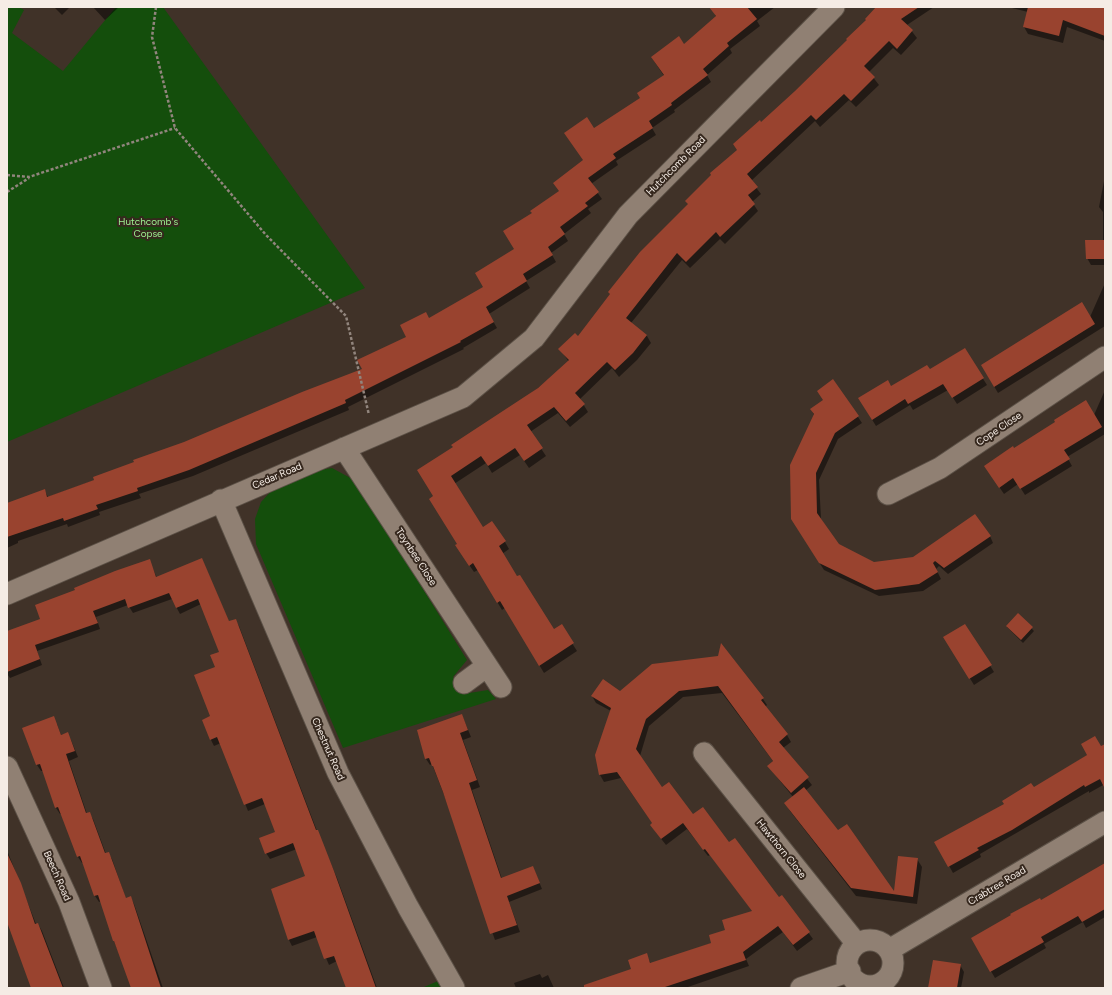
<!DOCTYPE html>
<html>
<head>
<meta charset="utf-8">
<style>
  body { margin:0 }
  #map { position:relative; width:1112px; height:995px; overflow:hidden; background:#403228; font-family:Figtree,sans-serif }
  canvas { display:block }
  .frame { position:absolute; inset:0; border:8px solid #f5ece5; pointer-events:none }
</style>
</head>
<body>
<div id="map">
<canvas width="1112" height="995"></canvas>
<div class="frame"></div>
</div>
<script>
const ctx = document.querySelector('canvas').getContext('2d');
ctx.lineJoin = 'round';
function paint(path, color) {
  ctx.fillStyle = color;
  ctx.fill(path, 'evenodd');
}
function poly(rows) {
  const path = new Path2D();
  for (const r of rows) {
    if (r.length === 3) {
      path.moveTo(r[0] + r[2], r[1]);
      path.arc(r[0], r[1], r[2], 0, 2 * Math.PI);
      continue;
    }
    path.moveTo(r[0], r[1]);
    for (let i = 2; i < r.length; i += 2) path.lineTo(r[i], r[i + 1]);
  }
  return path;
}
function stroke(path, color, width, dash) {
  ctx.strokeStyle = color;
  ctx.lineWidth = width;
  ctx.lineCap = dash ? 'butt' : 'round';
  ctx.setLineDash(dash || []);
  ctx.stroke(path);
}
function write(font, color, halo, rows, align = 'center') {
  ctx.font = font + ' Figtree,sans-serif';
  ctx.lineWidth = 4;
  ctx.setLineDash([]);
  ctx.textBaseline = 'middle';
  ctx.strokeStyle = halo;
  ctx.fillStyle = color;
  for (const [text, x, y, turn = 0] of rows) {
    ctx.save();
    ctx.translate(x, y);
    ctx.rotate((+turn || 0) * Math.PI / 180);
    ctx.textAlign = isNaN(turn) ? turn : align;
    if (halo) ctx.strokeText(text, 0, 0);
    ctx.fillText(text, 0, 0);
    ctx.restore();
  }
}
paint(poly([
  [7,7,19,7,24,10,12,33,63,71,116,7,163,7,365,288,7,442],
  [332,468,356,481,467,660,453,677,463,694,488,690,496,699,343,748,256,544,255,519,261,502,274,488,314,471],
  [438,981,443,988,424,988,424,987]
]), '#144e0c');
paint(poly([
  [54,7,70,7,62,15],
  [93,7,119,7,105,20],
  [720,7,775,7,757,21,760,26,730,49,732,53,707,75,711,82,674,110,675,112,652,128,656,135,616,161,618,165,591,184,602,199,588,209,591,213,564,234,568,241,551,253,556,262,526,281,530,288,489,314,497,328,463,348,464,349,348,407,349,410,193,476,139,494,141,498,99,512,100,515,68,527,67,524,18,541,18,543,7,548,7,512,45,491,48,497,95,480,363,370,407,338,429,319,485,287,515,249,533,214,559,192,584,160,594,129,641,99,664,76,652,58,684,45,716,17,714,12],
  [878,7,934,7,907,25,917,38,901,55,893,48,869,72,879,85,856,107,849,100,820,127,815,121,751,181,761,194,752,202,758,211,725,244,720,239,690,268,682,260,631,323,647,336,651,343,637,360,619,377,612,368,580,399,588,412,570,427,558,413,530,432,546,456,529,468,520,455,492,473,486,463,454,484,482,529,492,522,505,542,509,549,502,554,553,631,561,626,577,651,544,673,505,608,502,610,478,570,474,572,461,553,458,544,434,497,454,448,538,388,569,362,560,349,578,337,689,205,761,124,796,92,867,21],
  [1008,7,1105,7,1105,41,1067,27,1063,43,1028,34,1024,27,1028,12],
  [1105,176,1105,265,1091,265,1087,258,1103,241,1103,212,1099,207],
  [1105,283,1105,326,998,393,982,366,1090,317],
  [964,349,987,385,957,404,948,390,913,410,910,405,876,426,863,405,891,387,930,370],
  [1105,390,1105,434,1067,457,1072,466,1025,495,1018,484,1004,494,989,472,1014,449,1094,415],
  [811,409,858,417,862,423,838,439,819,480,821,519,838,545,874,563,913,558,990,536,993,543,948,574,939,566,936,569,941,579,923,591,879,596,824,570,796,526,814,415],
  [202,559,229,622,235,620,239,626,317,831,337,878,377,988,345,988,347,987,337,961,329,965,317,937,292,946,289,940,306,877,297,849,270,859,266,853,276,833,265,804,248,811,221,743,214,746,211,740,203,720,211,717,216,668,220,653,201,604,180,614,172,599,133,613,128,605,96,617,100,629,37,651,42,665,10,678,7,674,7,633,41,620,76,591,149,560,157,578],
  [1018,615,1034,631,1023,643,1007,627],
  [965,625,994,672,974,685,945,638],
  [721,645,763,699,767,705,765,707,787,735,791,742,783,748,812,785,805,791,838,832,895,893,917,859,922,867,917,904,856,896,790,811,786,803,793,797,768,766,773,761,722,693,683,697,649,726,640,756,662,788,693,816,728,844,779,898,782,896,813,939,797,951,783,932,746,959,749,966,685,988,597,988,632,970,646,954,651,964,712,943,727,930,753,912,710,855,708,856,687,829,666,845,655,831,653,824,621,778,604,782,600,775,596,755,611,711,596,703,592,696,620,692,719,657],
  [462,715,471,737,463,740,480,787,472,790,502,879,533,867,542,889,509,902,520,932,495,940,452,818,453,818,432,764,430,765,426,759],
  [57,724,61,735,67,733,71,740,78,757,69,761,87,814,89,813,93,819,106,854,108,853,112,859,126,899,131,898,134,904,163,988,133,988,114,941,101,901,99,902,95,896,83,863,82,863,78,857,62,814,60,814,56,808,43,771,41,771,37,765,23,729],
  [1105,744,1105,784,1089,793,1089,791,980,854,981,857,953,873,936,842,1033,789],
  [7,850,36,924,38,924,42,931,64,988,32,988,7,919],
  [1105,865,1105,917,1086,928,1083,922,1044,944,1046,948,995,978,972,939],
  [960,965,964,972,961,988,929,988],
  [540,974,542,978,548,975,554,988,516,988,514,983]
]), '#0007');
paint(poly([
  [709,7,747,7,757,19,727,43,729,46,703,69,708,75,671,103,672,105,649,121,653,128,613,154,616,158,588,178,599,192,585,203,588,206,560,227,565,234,548,247,553,255,523,274,527,281,486,307,494,322,460,341,461,342,345,400,346,403,189,470,137,488,138,491,96,505,98,509,64,521,63,518,7,537,7,503,45,489,47,497,94,480,93,477,134,462,133,460,184,442,302,392,362,369,357,360,406,337,400,325,426,312,429,318,483,287,475,273,514,249,503,231,532,213,530,211,559,191,553,183,583,160,564,133,587,117,594,128,640,98,637,93,664,75,651,57,679,36,684,44,716,16],
  [876,7,919,7,901,19,913,30,897,49,889,41,864,66,875,77,851,101,844,94,816,120,811,115,747,174,758,187,748,195,755,204,720,237,716,232,686,262,677,253,626,318,647,335,633,353,615,370,607,362,575,393,585,404,566,421,554,407,527,425,543,448,524,461,515,448,488,466,481,456,451,476,483,527,492,521,506,541,499,546,517,576,520,575,554,629,562,624,574,643,539,666,500,601,497,603,473,563,469,566,455,545,457,544,429,499,433,496,417,470,453,447,451,445,538,388,569,360,558,349,575,333,578,336,610,294,608,292,640,252,688,204,685,201,711,175,710,173,737,150,733,144,760,120,761,122,795,91,847,40,846,39,866,20,865,19],
  [1028,7,1105,7,1105,36,1063,20,1059,36,1023,27],
  [1085,240,1105,240,1105,259,1086,259],
  [1082,302,1095,324,994,387,981,365],
  [965,348,984,378,952,398,943,384,908,404,905,399,872,420,858,398,888,380,891,386,927,365,930,369],
  [833,379,859,416,835,433,816,473,817,513,839,544,874,562,913,557,975,514,991,536,944,568,935,561,933,563,938,572,919,584,875,590,819,563,791,519,790,465,814,414,810,409,823,400,817,391],
  [1086,400,1102,427,1064,450,1070,459,1020,489,1013,478,999,488,984,466,1013,446,1014,448,1055,422,1054,420],
  [202,558,229,621,236,619,316,830,318,830,334,871,376,988,346,988,334,956,324,959,314,931,288,940,271,889,305,876,293,843,265,854,259,838,275,832,262,798,244,805,217,737,210,740,202,720,210,716,194,675,215,667,210,655,219,652,198,599,176,608,169,593,128,608,125,599,93,611,98,623,35,645,40,659,7,672,7,631,40,619,35,605,75,590,74,588,115,571,150,559,156,577],
  [1018,613,1033,627,1021,640,1006,626],
  [965,624,992,665,969,679,943,637],
  [721,643,764,698,761,700,788,734,779,742,809,777,791,793,767,766,773,761,718,686,679,691,646,719,636,749,662,787,669,782,693,814,703,807,729,842,735,838,779,897,782,895,810,932,793,945,778,926,743,952,746,960,662,988,584,988,584,985,631,969,628,960,647,953,650,963,711,943,709,935,725,930,722,920,752,911,705,849,703,850,683,823,661,839,650,825,652,823,617,772,599,775,595,755,611,708,591,696,603,679,620,691,652,664,718,656],
  [462,714,468,730,460,733,477,780,469,783,501,878,533,866,540,883,507,896,517,925,490,934,443,792,433,766,432,766,429,758,425,759,417,730],
  [54,716,61,735,68,732,75,751,66,754,86,813,90,812,105,853,109,852,126,898,131,896,161,988,131,988,114,941,113,941,98,895,94,896,80,856,77,857,58,807,55,808,40,764,36,765,22,728],
  [1095,736,1101,746,1105,744,1105,789,1100,779,1085,787,1084,785,1012,830,977,848,979,850,948,867,934,842,1004,804,1002,801,1031,783,1034,787,1087,755,1081,744],
  [804,787,838,830,847,824,894,891,898,856,918,858,913,897,851,888,784,803],
  [7,853,21,883,35,924,38,923,63,988,31,988,7,922],
  [1105,863,1105,909,1082,922,1078,916,1041,937,1044,942,990,972,971,938,1011,915,1010,914,1040,898,1041,900],
  [933,960,961,964,957,988,928,988]
]), '#99432f');
const street = poly([
  [344,448,501,687],
  [888,494,940,468,1105,357],
  [221,500,338,773,408,907,454,988],
  [7,594,463,397,534,338,628,215,834,7],
  [464,683,487,666],
  [704,753,857,944],
  [7,767,69,902,101,988],
  [870,963,23],
  [889,950,1105,822],
  [801,988,850,971]
]);
stroke(street, '#5c5147', 23);
stroke(poly([
  [156,7,152,37,175,128,266,235,346,316,369,415],
  [7,175,29,177,175,128],
  [7,192,29,178]
]), '#91857d', 2.5, [3, 2]);
stroke(street, '#908073', 21);
write('10px', '#f5ece5', '#36281e', [
  ["Hutchcomb Road",676,166,-45],
  ["Cope Close",999,429,-34],
  ["Cedar Road",277,476,-23],
  ["Toynbee Close",416,557,57],
  ["Chestnut Road",328,749,66],
  ["Hawthorn Close",781,849,51],
  ["Beech Road",57,876,66],
  ["Crabtree Road",997,886,-31]
]);
write('10px', '#9ef292', '#36281e', [
  ["Hutchcomb's",148,222],
  ["Copse",148,234]
]);
</script>
</body>
</html>
